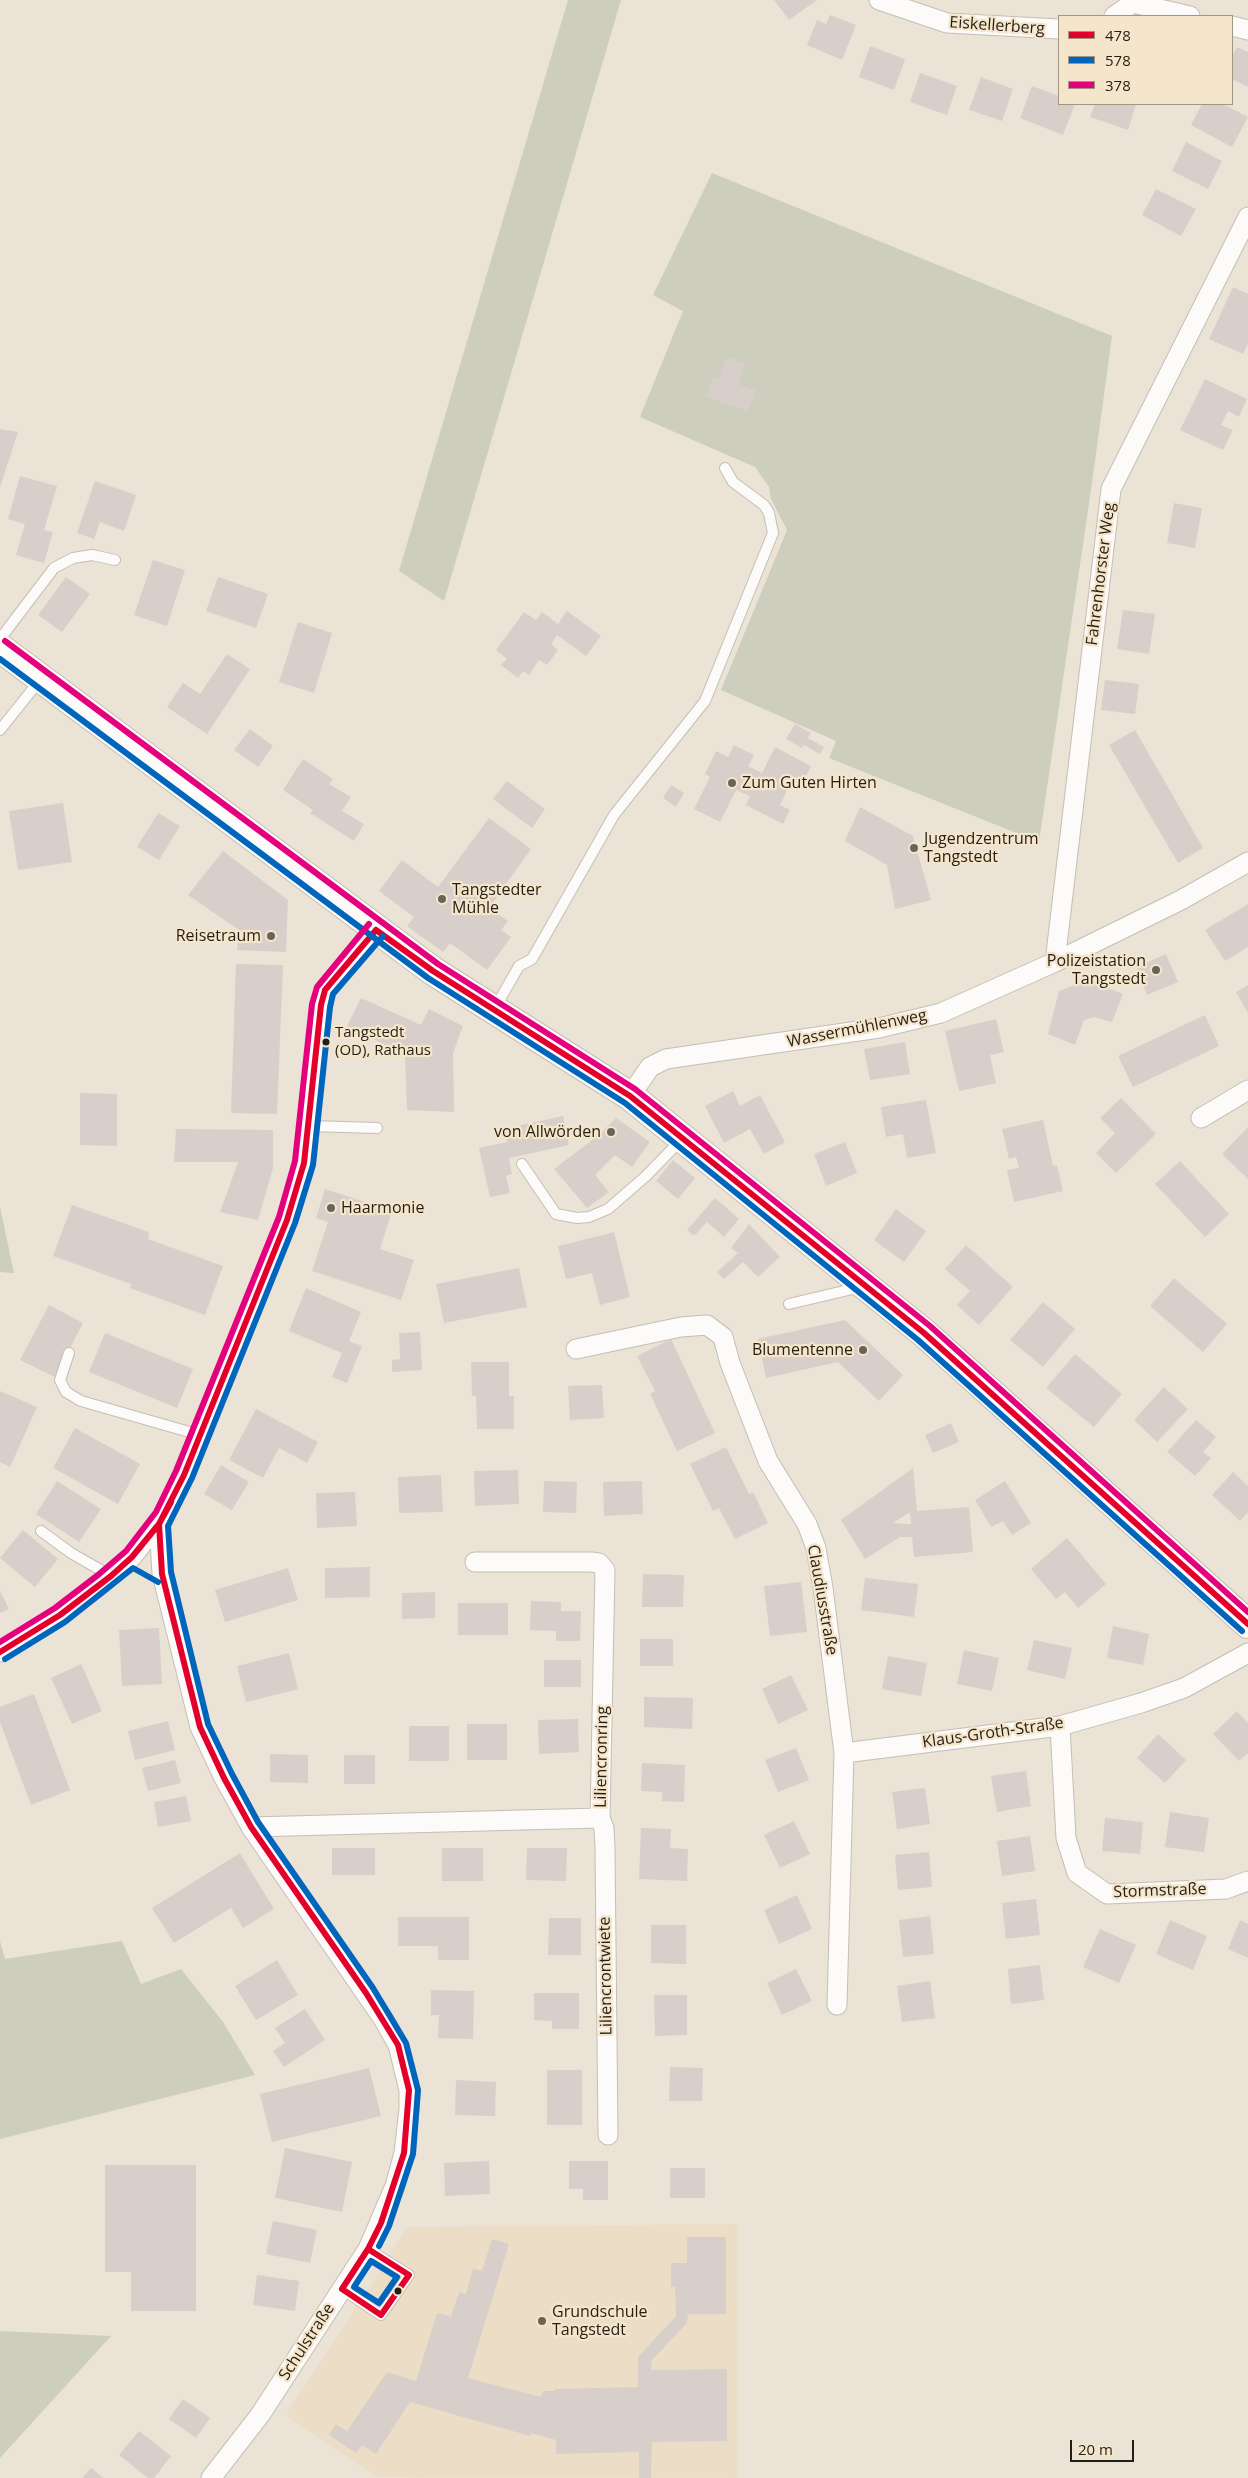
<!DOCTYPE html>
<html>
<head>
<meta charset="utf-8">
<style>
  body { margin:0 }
  #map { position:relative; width:1248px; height:2478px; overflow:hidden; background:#ebe3d5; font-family:"Open Sans",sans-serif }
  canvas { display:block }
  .legend { position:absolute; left:1058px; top:15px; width:175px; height:90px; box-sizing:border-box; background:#f5e5cb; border:1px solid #a19682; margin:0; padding:6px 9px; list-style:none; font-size:15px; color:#241f15 }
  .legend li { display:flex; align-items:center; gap:10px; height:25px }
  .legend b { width:25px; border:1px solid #a19682 }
  .scale { position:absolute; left:1070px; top:2440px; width:64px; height:22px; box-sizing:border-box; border:2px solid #241f15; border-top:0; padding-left:6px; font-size:15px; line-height:18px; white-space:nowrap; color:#241f15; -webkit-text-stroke:4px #f5e5cb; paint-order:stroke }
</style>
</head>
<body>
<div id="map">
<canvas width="1248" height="2478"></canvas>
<ul class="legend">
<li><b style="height:6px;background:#e4002b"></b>478</li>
<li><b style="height:6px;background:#0065bd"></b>578</li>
<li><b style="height:6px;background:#e5007d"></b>378</li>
</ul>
<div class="scale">20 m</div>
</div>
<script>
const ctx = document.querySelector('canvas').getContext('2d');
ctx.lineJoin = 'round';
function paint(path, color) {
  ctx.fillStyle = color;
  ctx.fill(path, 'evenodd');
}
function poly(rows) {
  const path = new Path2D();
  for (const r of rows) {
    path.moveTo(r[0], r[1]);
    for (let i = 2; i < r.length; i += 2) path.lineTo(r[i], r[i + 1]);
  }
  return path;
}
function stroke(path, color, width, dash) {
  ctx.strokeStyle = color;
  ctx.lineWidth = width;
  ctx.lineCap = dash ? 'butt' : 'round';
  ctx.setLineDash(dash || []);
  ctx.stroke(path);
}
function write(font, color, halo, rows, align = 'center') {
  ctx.font = font + ' "Open Sans",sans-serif';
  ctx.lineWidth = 4.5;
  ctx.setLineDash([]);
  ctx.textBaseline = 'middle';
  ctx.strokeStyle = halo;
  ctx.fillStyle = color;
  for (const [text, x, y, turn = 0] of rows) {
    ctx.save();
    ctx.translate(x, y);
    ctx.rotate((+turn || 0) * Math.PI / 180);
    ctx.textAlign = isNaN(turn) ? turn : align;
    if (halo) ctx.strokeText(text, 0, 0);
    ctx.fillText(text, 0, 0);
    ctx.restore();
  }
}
paint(poly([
  [738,2224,737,2478,377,2477,286,2415,408,2227]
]), '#ecdec6');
paint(poly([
  [568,0,621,0,444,601,399,571],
  [712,173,1112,336,1091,490,1039,842,829,758,836,741,721,690,787,530,771,499,769,487,755,467,640,417,683,311,653,295],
  [0,1207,14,1273,0,1272],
  [0,1941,5,1959,122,1941,141,1984,181,1969,223,2022,255,2075,0,2139],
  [0,2331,111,2336,0,2458]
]), '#cdcebd');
paint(poly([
  [774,0,817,0,789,20],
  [830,15,856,25,842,60,807,45,817,20,826,24],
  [870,46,905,59,894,90,859,77],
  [1237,47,1248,52,1248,87,1232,79,1232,56],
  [920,73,957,86,947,115,910,102],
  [981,77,1013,89,1002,121,969,110],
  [1032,86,1059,96,1059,104,1075,104,1063,135,1020,118],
  [1095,104,1136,104,1128,130,1090,117],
  [1202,104,1223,104,1248,117,1232,147,1191,125],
  [1186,142,1222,161,1208,189,1172,171],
  [1156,189,1196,209,1181,236,1142,215],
  [1233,287,1248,294,1248,343,1243,354,1209,339],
  [727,357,745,363,738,384,756,391,748,411,706,397,713,376,719,379],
  [1205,379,1247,399,1239,417,1228,411,1221,425,1233,430,1223,450,1180,430],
  [0,429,18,432,0,487],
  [20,476,57,486,44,530,53,532,44,563,16,555,25,524,8,519],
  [95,481,136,495,124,531,100,522,94,539,77,533],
  [1174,503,1202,508,1195,548,1167,543],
  [153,560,185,570,167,626,134,615],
  [66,577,90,594,62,632,38,615],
  [218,577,268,594,256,628,206,611],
  [1123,610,1155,614,1149,654,1117,649],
  [567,611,601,636,586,656,557,635,551,644,558,650,547,665,539,660,529,675,523,671,518,678,501,665,507,659,496,650,524,612,536,620,542,612,558,624],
  [298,622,332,633,314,693,279,682],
  [227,654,250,669,207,734,167,707,183,683,200,694],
  [1105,680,1139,684,1135,714,1101,710],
  [795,724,811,733,808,738,824,747,820,754,804,745,802,748,786,739],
  [250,729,273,746,258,767,234,750],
  [1135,730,1203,848,1178,863,1109,745],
  [734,745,754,755,748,766,762,773,775,747,811,766,803,783,793,778,780,805,790,810,783,824,746,805,750,796,736,790,720,822,694,809,710,777,705,774,716,751,728,757],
  [303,759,333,779,329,784,351,797,342,811,364,824,354,841,310,813,313,810,283,790],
  [507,781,545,809,532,828,493,799],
  [671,785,684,793,676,807,663,798],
  [63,803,72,862,18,870,9,811],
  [860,807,913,836,931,900,895,909,887,865,845,841],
  [158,813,180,826,159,860,137,847],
  [489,818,531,849,489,908,508,921,501,930,511,937,487,970,450,943,443,952,407,926,414,917,379,891,402,860,438,887],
  [223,851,288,900,286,952,237,950,239,930,188,895],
  [1248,904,1248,947,1225,961,1205,930],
  [1166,954,1178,982,1147,995,1136,967],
  [236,964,283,965,277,1114,231,1113],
  [1088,980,1123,994,1112,1022,1094,1017,1084,1020,1075,1045,1048,1034,1059,991],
  [1248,985,1248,1013,1236,992],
  [361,998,421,1025,429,1009,463,1026,453,1053,454,1112,407,1110,405,1055,347,1026],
  [1205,1015,1219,1046,1133,1087,1118,1056],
  [996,1019,1004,1052,990,1055,996,1083,959,1091,945,1031],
  [905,1042,910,1074,870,1080,864,1049],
  [733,1091,740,1106,760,1095,785,1142,764,1154,750,1129,724,1143,705,1106],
  [80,1093,117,1094,117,1146,80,1145],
  [1121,1098,1156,1134,1116,1173,1096,1153,1115,1133,1100,1118],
  [926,1100,936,1153,907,1158,903,1134,886,1137,881,1107],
  [563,1116,569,1145,509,1158,512,1174,506,1176,510,1193,490,1197,479,1148,507,1142,504,1129],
  [616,1118,650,1142,632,1167,615,1155,595,1175,609,1192,587,1208,554,1169,600,1134],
  [1043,1120,1053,1166,1057,1165,1063,1191,1014,1202,1007,1170,1019,1168,1016,1157,1009,1159,1002,1129],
  [1248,1127,1248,1179,1222,1154],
  [176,1129,273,1130,273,1168,258,1220,220,1212,238,1162,174,1162],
  [845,1142,857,1173,826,1186,814,1154],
  [673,1160,695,1178,678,1199,656,1181],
  [1180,1161,1229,1214,1205,1237,1155,1184],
  [325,1189,392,1211,380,1249,414,1260,401,1300,312,1271,328,1222,316,1218],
  [715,1198,739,1219,724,1237,707,1222,694,1236,687,1230],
  [72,1205,149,1232,148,1239,223,1266,205,1315,130,1288,131,1284,53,1256],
  [896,1209,926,1231,904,1262,874,1240],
  [749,1224,780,1257,758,1277,743,1262,724,1279,717,1272,738,1253,731,1248],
  [614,1232,630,1297,600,1305,592,1273,566,1279,558,1246],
  [966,1245,1013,1287,979,1325,957,1305,970,1291,945,1269],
  [519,1268,527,1307,444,1323,436,1284],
  [1174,1278,1227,1324,1203,1352,1150,1306],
  [306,1288,361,1312,349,1341,362,1346,347,1383,332,1377,342,1353,289,1331],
  [1043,1302,1075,1329,1043,1367,1010,1340],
  [49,1305,83,1323,55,1377,20,1360],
  [845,1320,903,1375,879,1401,838,1362,766,1378,758,1339],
  [420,1332,422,1370,392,1372,392,1360,400,1359,399,1333],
  [105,1333,193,1369,177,1408,89,1372],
  [671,1339,715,1433,677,1451,650,1394,655,1391,637,1356],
  [1075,1354,1122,1394,1094,1427,1046,1388],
  [471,1362,509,1362,509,1396,514,1396,514,1429,477,1429,476,1396,472,1396],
  [602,1385,604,1418,570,1420,568,1386],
  [1164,1387,1188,1409,1157,1442,1134,1420],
  [0,1391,37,1407,10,1467,0,1462],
  [256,1409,318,1442,307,1463,279,1448,263,1478,229,1460],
  [1196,1420,1216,1437,1203,1452,1211,1458,1195,1476,1167,1452],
  [951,1423,959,1442,933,1453,925,1435],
  [75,1428,140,1464,118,1504,53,1468],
  [726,1447,749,1494,753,1492,768,1523,735,1539,719,1508,713,1511,690,1464],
  [221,1465,249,1482,232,1510,204,1494],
  [913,1468,917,1511,969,1507,973,1552,914,1557,912,1537,900,1537,865,1559,841,1520],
  [910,1512,911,1524,893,1523],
  [518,1470,519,1504,475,1506,474,1471],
  [1233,1472,1248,1486,1248,1512,1240,1521,1212,1495],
  [441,1475,443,1512,399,1513,398,1477],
  [57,1481,101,1509,79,1542,36,1514],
  [544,1481,577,1482,576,1513,543,1512],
  [642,1481,643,1514,604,1516,603,1482],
  [1005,1481,1031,1523,1012,1535,1003,1521,991,1527,975,1500],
  [355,1492,357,1526,317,1528,316,1493],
  [23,1530,58,1559,35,1587,0,1558],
  [1067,1538,1106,1584,1078,1608,1065,1592,1056,1599,1031,1569],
  [370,1567,370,1597,325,1598,325,1568],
  [288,1568,298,1600,225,1622,215,1590],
  [643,1574,684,1575,683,1607,642,1607],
  [865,1578,918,1584,914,1617,861,1610],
  [801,1582,807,1632,770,1636,764,1586],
  [0,1591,9,1609,0,1613],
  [435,1592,435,1618,402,1619,402,1593],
  [531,1601,561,1602,561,1611,581,1611,580,1641,556,1641,556,1631,530,1630],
  [458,1603,508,1603,508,1635,458,1635],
  [1113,1626,1149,1634,1143,1665,1107,1658],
  [159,1628,162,1684,122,1686,119,1630],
  [640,1639,673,1639,673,1666,640,1666],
  [1034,1640,1072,1648,1065,1679,1027,1670],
  [964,1650,999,1658,992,1691,957,1684],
  [289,1653,298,1689,246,1702,237,1666],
  [888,1656,927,1663,921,1696,882,1689],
  [544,1660,581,1660,581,1687,544,1687],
  [81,1664,102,1711,72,1724,51,1678],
  [791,1675,808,1710,778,1724,762,1689],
  [34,1694,70,1790,31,1805,0,1722,0,1707],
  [644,1697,693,1698,692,1729,644,1727],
  [1237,1711,1248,1723,1248,1753,1239,1761,1213,1734],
  [578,1719,579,1752,539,1754,538,1720],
  [168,1721,175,1750,135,1760,128,1731],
  [467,1724,507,1724,507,1760,467,1760],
  [409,1726,449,1726,449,1761,409,1761],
  [1158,1734,1186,1760,1165,1783,1137,1758],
  [796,1748,809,1780,778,1792,765,1760],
  [270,1754,308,1755,308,1783,270,1782],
  [344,1755,375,1755,375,1784,344,1784],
  [175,1760,181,1783,148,1791,142,1768],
  [642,1763,685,1765,684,1802,662,1801,662,1792,641,1791],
  [1026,1771,1031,1806,997,1812,991,1776],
  [925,1788,930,1824,897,1829,892,1792],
  [186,1796,191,1821,158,1827,154,1802],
  [1170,1812,1209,1818,1204,1852,1165,1847],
  [1105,1818,1143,1822,1140,1854,1102,1851],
  [794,1821,810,1854,780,1868,764,1835],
  [641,1828,671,1829,670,1848,688,1849,687,1881,639,1879],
  [1030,1836,1035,1871,1002,1876,997,1841],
  [332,1848,375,1848,375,1875,332,1875],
  [442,1848,483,1848,483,1881,442,1881],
  [527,1848,567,1848,566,1881,526,1880],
  [929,1852,932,1887,898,1890,895,1855],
  [240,1853,274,1909,243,1928,231,1908,174,1943,152,1908],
  [797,1895,812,1929,779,1944,764,1910],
  [1036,1899,1040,1935,1006,1939,1002,1903],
  [930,1916,934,1954,903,1957,899,1920],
  [398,1917,469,1917,469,1960,438,1960,438,1946,398,1946],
  [549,1918,581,1918,581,1955,548,1955],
  [1170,1920,1207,1936,1193,1970,1156,1954],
  [1240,1920,1248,1924,1248,1958,1228,1949],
  [651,1925,686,1925,686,1964,651,1963],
  [1100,1929,1136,1945,1119,1983,1083,1967],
  [277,1960,298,1995,256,2020,235,1986],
  [1040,1965,1044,2000,1011,2004,1008,1969],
  [796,1969,812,2001,782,2015,767,1983],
  [930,1981,935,2018,902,2022,897,1986],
  [431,1990,474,1991,473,2039,438,2038,439,2015,431,2015],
  [534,1993,579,1993,579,2029,552,2029,552,2021,534,2020],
  [654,1995,687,1995,687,2035,655,2036],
  [305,2009,325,2040,284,2067,273,2051,285,2043,275,2028],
  [670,2067,703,2068,702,2101,669,2101],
  [369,2068,381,2116,272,2142,260,2094],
  [547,2070,582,2070,582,2125,547,2125],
  [456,2080,496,2082,495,2116,455,2115],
  [285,2148,352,2162,342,2212,275,2198],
  [489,2161,490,2194,445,2196,444,2163],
  [569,2161,608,2161,608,2200,583,2200,583,2189,569,2189],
  [105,2165,196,2165,196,2311,131,2311,131,2272,105,2272],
  [670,2168,705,2168,705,2198,670,2198],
  [273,2221,317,2230,310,2263,266,2254],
  [687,2237,726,2237,726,2314,688,2314,687,2323,652,2360,651,2370,727,2369,727,2441,652,2442,651,2478,639,2478,639,2452,556,2454,556,2440,531,2433,530,2436,410,2402,376,2454,362,2445,356,2453,329,2435,336,2424,347,2431,387,2372,416,2381,437,2313,451,2316,459,2292,466,2294,473,2268,482,2271,492,2239,509,2244,468,2378,541,2397,543,2391,555,2391,555,2389,638,2387,638,2357,676,2316,675,2287,671,2287,671,2263,687,2263],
  [257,2275,299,2281,295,2311,253,2305],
  [183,2399,210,2418,196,2438,169,2419],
  [139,2431,171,2456,154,2478,148,2478,119,2455],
  [91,2468,103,2478,82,2478]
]), '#d8cfcb');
const lane = poly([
  [0,639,54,568,73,558,92,555,115,560],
  [0,730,40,680],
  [495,1008,519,966,532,959,614,815,705,701,773,533,769,513,764,505,733,482,725,468],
  [309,1126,377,1128],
  [522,1164,556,1214,577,1218,589,1217,608,1209,646,1176,682,1139],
  [789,1304,861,1287],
  [69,1353,60,1380,66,1392,81,1401,200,1435],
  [41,1531,71,1553,111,1576],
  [342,2289,381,2315,409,2275,368,2249]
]);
const street = poly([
  [879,0,947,23,1059,29],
  [1114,16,1133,3,1190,16],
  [1232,26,1248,30],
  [1055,962,1111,489,1248,217],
  [630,1096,650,1067,666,1059,879,1028,941,1013,1055,962,1181,900,1248,862],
  [1201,1118,1248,1090],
  [576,1349,681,1327,707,1325,723,1337,730,1363,768,1461,807,1524,816,1548,823,1588,844,1753,837,2005],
  [159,1524,162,1574,200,1727,224,1778,251,1827,384,2020,398,2045,409,2090,409,2109,404,2153,395,2186,368,2249,260,2415,211,2478],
  [475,1562,591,1562,599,1563,605,1570,600,1818,604,1828,605,1848,608,2135],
  [0,1652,60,1615,104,1582,132,1557,163,1517,184,1475,287,1220,304,1163,321,1005,325,990,376,930],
  [1060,1726,1066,1838,1077,1873,1107,1894,1226,1889,1248,1881],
  [844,1753,1060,1726,1141,1703,1184,1688,1248,1653],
  [251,1827,600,1818]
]);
const secondary = poly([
  [0,648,433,971,630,1096,924,1333,1248,1624]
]);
stroke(lane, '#c5beb4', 12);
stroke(street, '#c5beb4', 21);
stroke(secondary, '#c5beb4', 30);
stroke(lane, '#fcfbf9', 10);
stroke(street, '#fcfbf9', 19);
stroke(secondary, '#fcfbf9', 28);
stroke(poly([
  [376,930,433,971,630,1096,924,1333,1248,1624],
  [0,1652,60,1615,111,1576,132,1557,159,1524,171,1502],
  [368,2249,409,2275,381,2315,342,2289,368,2249],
  [368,2249,381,2223,404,2153,409,2090,398,2045,366,1993,251,1827,224,1778,200,1727,162,1574,159,1524,184,1475,287,1220,304,1163,321,1005,325,990,376,930]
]), '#e4002b', 6);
stroke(poly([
  [0,659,428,978,625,1103,918,1340,1242,1631],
  [5,1659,65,1622,133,1568,158,1582],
  [379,2246,389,2226,413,2154,418,2090,406,2043,373,1988,258,1822,232,1774,208,1724,171,1572,168,1526,192,1478,295,1223,313,1165,330,1007,333,994,383,936],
  [371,2261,397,2277,379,2303,354,2287,371,2261]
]), '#0065bd', 6);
stroke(poly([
  [5,641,438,964,635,1089,930,1326,1248,1612],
  [0,1642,55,1608,98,1575,126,1551,156,1512,176,1471,279,1217,295,1161,312,1004,317,987,369,924]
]), '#e5007d', 6);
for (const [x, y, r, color] of [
  [732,783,5,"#6a6458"],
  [914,848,5,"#6a6458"],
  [442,899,5,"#6a6458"],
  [271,936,5,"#6a6458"],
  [1156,970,5,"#6a6458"],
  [326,1042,4.5,"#241f15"],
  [611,1132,5,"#6a6458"],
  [331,1208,5,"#6a6458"],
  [863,1350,5,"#6a6458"],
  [398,2291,4.5,"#241f15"],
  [542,2321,5,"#6a6458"]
]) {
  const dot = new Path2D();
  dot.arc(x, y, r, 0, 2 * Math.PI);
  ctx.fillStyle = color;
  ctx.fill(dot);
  stroke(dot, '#f5e5cb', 2);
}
write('15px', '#241f15', '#f5e5cb', [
  ["Tangstedt",335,1033],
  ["(OD), Rathaus",335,1051]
], 'left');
write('16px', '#241f15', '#f5e5cb', [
  ["Eiskellerberg",997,26,4],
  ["Fahrenhorster Weg",1101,574,-83],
  ["Wassermühlenweg",857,1029,-11],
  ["Claudiusstraße",822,1600,80],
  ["Klaus-Groth-Straße",993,1733,-8],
  ["Liliencronring",602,1757,-89],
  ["Stormstraße",1160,1891,-2],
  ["Liliencrontwiete",606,1976,-91],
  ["Schulstraße",307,2342,-57]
]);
write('16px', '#241f15', '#f5e5cb', [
  ["Zum Guten Hirten",742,783],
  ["Jugendzentrum",924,839],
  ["Tangstedt",924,857],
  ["Tangstedter",452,890],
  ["Mühle",452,908],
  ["Reisetraum",261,936,"right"],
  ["Polizeistation",1146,961,"right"],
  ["Tangstedt",1146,979,"right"],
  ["von Allwörden",601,1132,"right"],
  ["Haarmonie",341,1208],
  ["Blumentenne",853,1350,"right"],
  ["Grundschule",552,2312],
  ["Tangstedt",552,2330]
], 'left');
</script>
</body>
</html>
